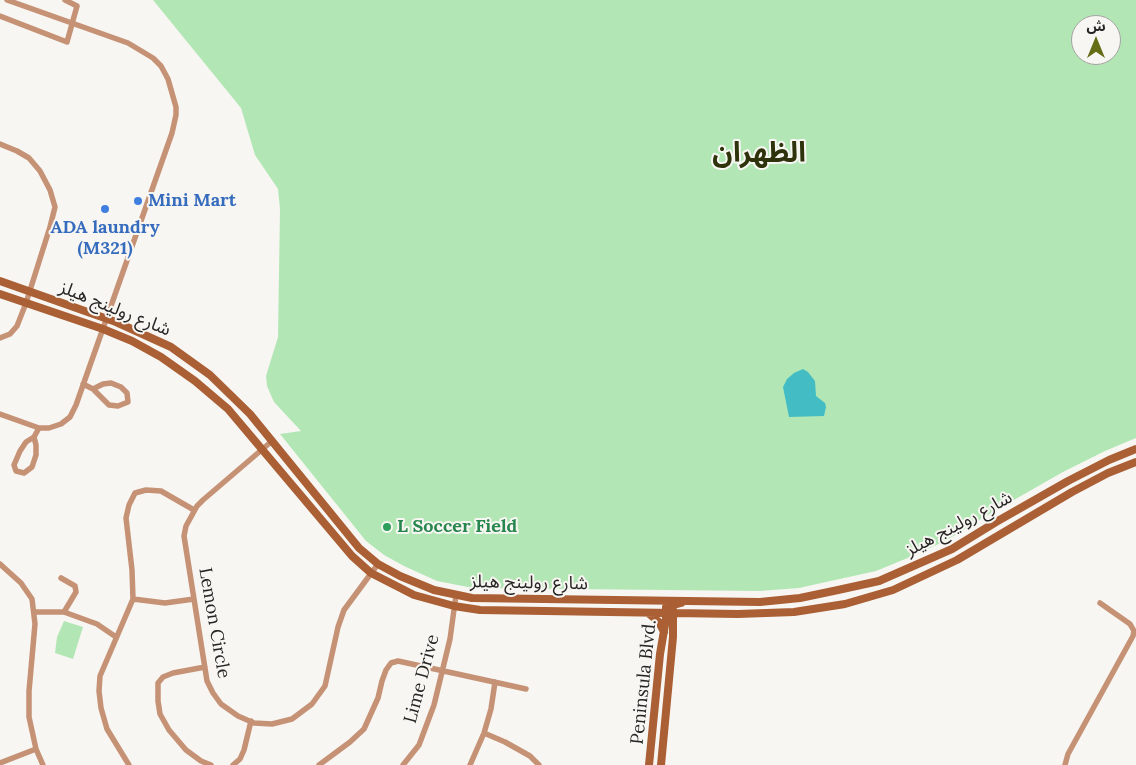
<!DOCTYPE html>
<html>
<head>
<meta charset="utf-8">
<style>
  body { margin:0 }
  #map { position:relative; width:1136px; height:765px; overflow:hidden; background:#f8f6f2; font-family:Lora,"Noto Sans Arabic",serif }
  canvas { display:block }
  .north { position:absolute; left:1071px; top:15px; width:50px; height:50px; box-sizing:border-box; background:#f8f6f2; border:1px solid #a4a2a0; border-radius:50%; rotate:0deg; font-size:14px; font-weight:700; line-height:20px; text-align:center; color:#262524 }
  .north::after { content:''; display:block; margin:auto; width:18px; height:22px; background:#656e15; clip-path:polygon(50% 0,100% 100%,50% 72%,0 100%) }
</style>
</head>
<body>
<div id="map">
<canvas width="1136" height="765"></canvas>
<div class="north">ش</div>
</div>
<script>
const ctx = document.querySelector('canvas').getContext('2d');
ctx.lineJoin = 'round';
function paint(path, color) {
  ctx.fillStyle = color;
  ctx.fill(path, 'evenodd');
}
function poly(rows) {
  const path = new Path2D();
  for (const r of rows) {
    path.moveTo(r[0], r[1]);
    for (let i = 2; i < r.length; i += 2) path.lineTo(r[i], r[i + 1]);
  }
  return path;
}
function stroke(path, color, width, dash) {
  ctx.strokeStyle = color;
  ctx.lineWidth = width;
  ctx.lineCap = dash ? 'butt' : 'round';
  ctx.setLineDash(dash || []);
  ctx.stroke(path);
}
function write(font, color, halo, rows, align = 'center') {
  ctx.font = font + ' Lora,"Noto Sans Arabic",serif';
  ctx.lineWidth = 4;
  ctx.setLineDash([]);
  ctx.textBaseline = 'middle';
  ctx.strokeStyle = halo;
  ctx.fillStyle = color;
  for (const [text, x, y, turn = 0] of rows) {
    ctx.save();
    ctx.translate(x, y);
    ctx.rotate((+turn || 0) * Math.PI / 180);
    ctx.textAlign = isNaN(turn) ? turn : align;
    if (halo) ctx.strokeText(text, 0, 0);
    ctx.fillText(text, 0, 0);
    ctx.restore();
  }
}
paint(poly([
  [153,0,1136,0,1136,438,1105,451,1063,472,991,513,947,540,915,555,876,571,799,588,760,591,473,588,437,581,404,566,384,555,366,541,280,434,301,431,274,402,267,386,266,376,278,337,280,209,278,189,255,155,241,108],
  [1081,25,1111,25,1111,55,1081,55],
  [64,621,83,627,73,659,55,653,57,637]
]), '#b2e7b5');
paint(poly([
  [803,369,808,372,815,381,816,396,825,403,826,407,824,416,789,417,783,387,787,379,794,373]
]), '#43bdc3');
stroke(poly([
  [0,16,67,42,77,6,65,0],
  [0,144,17,151,29,158,40,171,50,190,55,207,50,227,26,303,17,326,10,334,0,338],
  [83,384,93,389,109,405,118,406,128,402,127,393,121,387,111,383,103,384,93,389],
  [0,414,39,428,49,428,61,424,70,417,76,405,172,133,176,115,176,107,168,79,161,66,153,58,128,43,7,0],
  [34,437,36,445,36,455,32,467,24,473,16,471,14,465,20,451,26,442,34,437,39,428],
  [272,441,203,500,197,506,186,526,184,536,207,681,213,693,221,704,238,716,254,723,272,724,292,719,312,704,325,686,338,627,344,610,378,564],
  [0,564,21,583,32,599,35,624,29,691,29,717,36,749,43,765],
  [61,578,75,586,76,592,64,612],
  [133,599,165,603,194,599],
  [34,612,64,612,97,624,116,637],
  [205,667,173,673,163,677,158,683,158,701,160,714,169,730,186,750,201,761,211,765],
  [484,733,505,742,530,756,539,765],
  [0,763,36,749],
  [129,765,107,729,101,708,99,691,100,676,133,599,132,570,126,518,129,505,135,493,146,490,161,491,194,510],
  [233,765,240,759,244,750,251,721],
  [319,765,350,742,364,729,378,698,382,681,386,670,391,663,398,661,526,689],
  [403,765,419,745,434,705,450,639,456,595],
  [470,765,484,733,491,709,495,682],
  [1065,765,1068,754,1133,636,1134,631,1130,624,1100,603]
]), '#c69276', 5.5);
stroke(poly([
  [0,281,116,322,171,347,210,375,250,414,359,548,378,564,400,576,434,590,472,598,760,602,800,598,838,590,879,581,952,549,996,522,1068,481,1109,460,1136,449],
  [0,294,103,329,132,341,161,357,195,381,228,409,352,556,371,573,414,595,454,606,480,610,738,614,794,612,845,604,893,590,957,560,1072,492,1108,473,1136,462],
  [648,613,659,622,664,632],
  [649,765,660,654,666,619,666,607,681,603],
  [661,765,673,637,673,610]
]), '#aa5f35', 8);
for (const [x, y, r, color] of [
  [138,201,5,"#3f7fe0"],
  [105,209,5,"#3f7fe0"],
  [387,527,5,"#2e9e5b"]
]) {
  const dot = new Path2D();
  dot.arc(x, y, r, 0, 2 * Math.PI);
  ctx.fillStyle = color;
  ctx.fill(dot);
  stroke(dot, '#f8f6f2', 2);
}
write('bold 18px', '#366cbe', '#f8f6f2', [
  ["Mini Mart",148,201],
  ["ADA laundry",105,228,"center"],
  ["(M321)",105,249,"center"]
], 'left');
write('18px', '#262524', '#f8f6f2', [
  ["شارع رولينج هيلز",115,309,22],
  ["شارع رولينج هيلز",959,524,-28],
  ["شارع رولينج هيلز",529,583,1],
  ["Lemon Circle",214,623,80],
  ["Lime Drive",422,679,-75],
  ["Peninsula Blvd.",644,682,-84]
]);
write('bold 18px', '#27864d', '#f8f6f2', [
  ["L Soccer Field",397,527]
], 'left');
write('bold 28px', '#2f330b', '#f8f6f2', [
  ["الظهران",759,154]
]);
</script>
</body>
</html>
